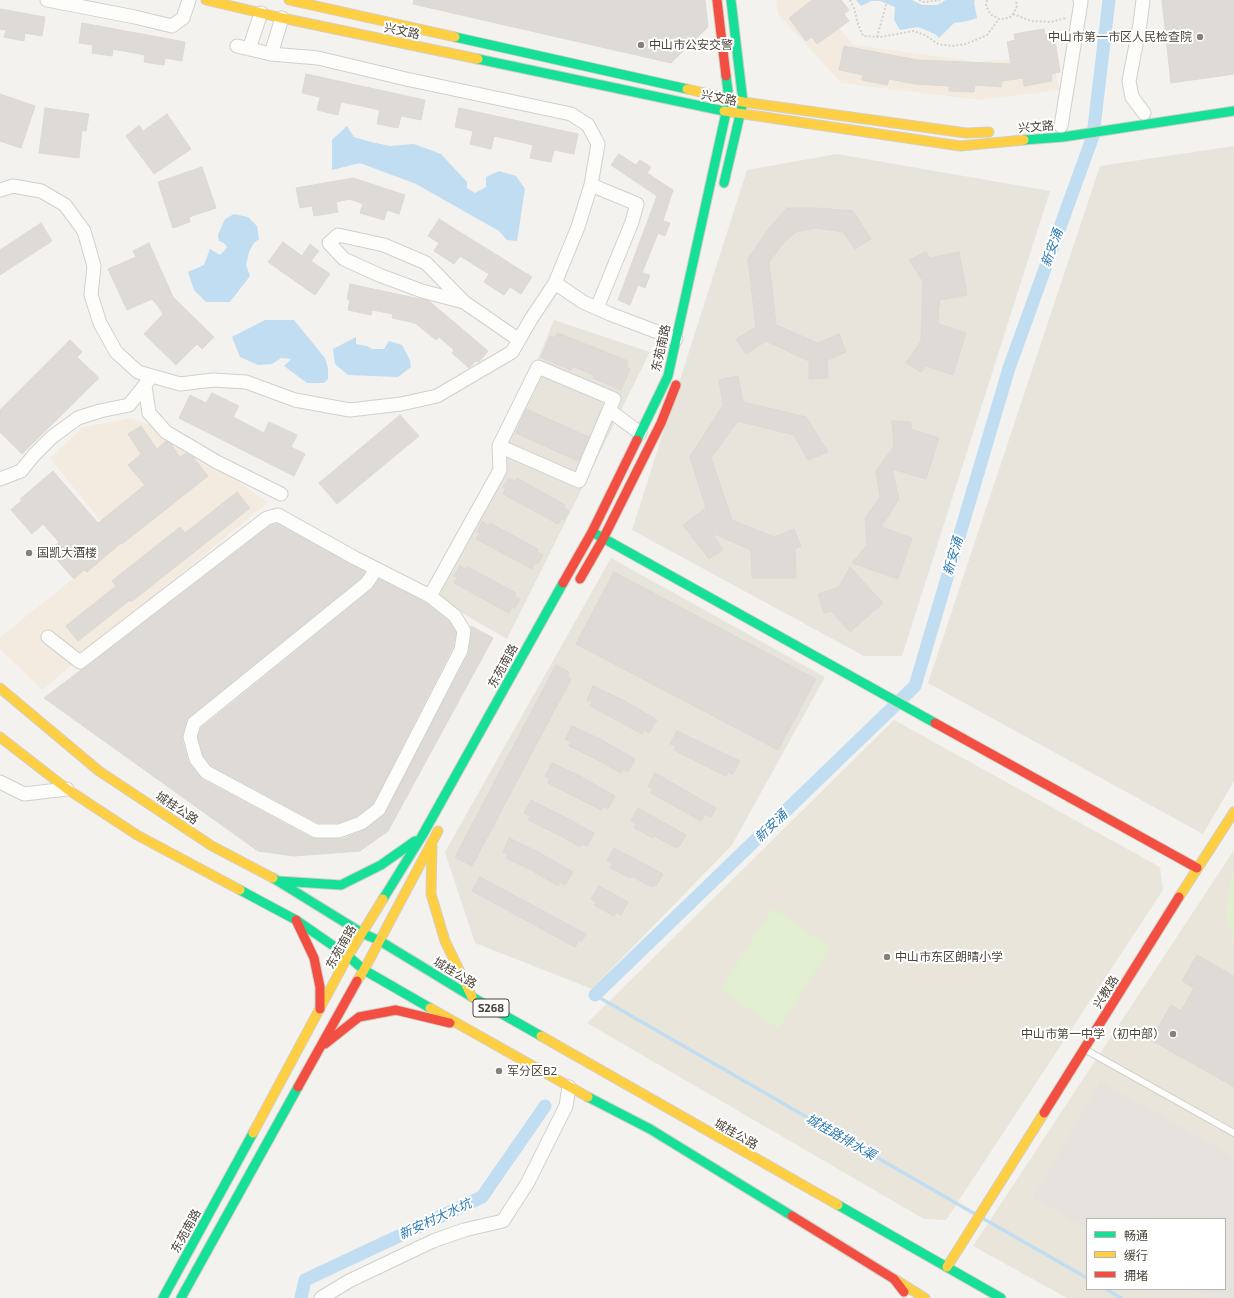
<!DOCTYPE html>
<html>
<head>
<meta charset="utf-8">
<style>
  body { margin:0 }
  #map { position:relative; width:1234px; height:1298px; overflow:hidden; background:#f4f2ee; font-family:"Exo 2","Noto Sans SC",sans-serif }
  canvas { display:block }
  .legend { position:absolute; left:1086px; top:1218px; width:140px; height:72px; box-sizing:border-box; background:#fff; border:1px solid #b7b4b0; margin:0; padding:5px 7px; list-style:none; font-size:12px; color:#4b4439 }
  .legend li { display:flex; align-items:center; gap:8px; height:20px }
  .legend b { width:20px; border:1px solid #b7b4b0 }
</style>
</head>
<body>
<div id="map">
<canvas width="1234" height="1298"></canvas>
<ul class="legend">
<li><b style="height:5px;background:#16e098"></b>畅通</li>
<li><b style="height:5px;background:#ffcf43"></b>缓行</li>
<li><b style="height:5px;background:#f24e42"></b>拥堵</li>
</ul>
</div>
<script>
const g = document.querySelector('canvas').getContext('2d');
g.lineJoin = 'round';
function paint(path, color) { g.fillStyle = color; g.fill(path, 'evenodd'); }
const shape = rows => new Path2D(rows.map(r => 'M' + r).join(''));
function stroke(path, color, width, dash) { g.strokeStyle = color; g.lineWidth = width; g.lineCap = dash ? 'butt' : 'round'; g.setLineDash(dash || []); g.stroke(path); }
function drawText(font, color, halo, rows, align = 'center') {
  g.font = font + ' "Exo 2","Noto Sans SC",sans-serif'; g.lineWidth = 4; g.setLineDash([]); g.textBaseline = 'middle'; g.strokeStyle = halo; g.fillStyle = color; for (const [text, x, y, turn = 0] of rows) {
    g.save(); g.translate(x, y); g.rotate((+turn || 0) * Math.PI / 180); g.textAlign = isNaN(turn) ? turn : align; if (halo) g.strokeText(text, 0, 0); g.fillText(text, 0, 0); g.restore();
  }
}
const residential = shape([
  [1234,146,1234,781,1203,834,928,683,1100,166],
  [837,154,1050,191,902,656,864,656,632,530,747,170],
  [554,320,650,352,507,639,438,599],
  [611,558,825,677,732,845,592,989,475,943,445,852]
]);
const commercial = shape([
  [776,0,813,0,854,45,977,62,1053,55,1059,90,979,100,841,83,778,14],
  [131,418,158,428,268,502,42,690,0,649,0,637,118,543,50,458,83,427]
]);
const education = shape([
  [894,720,1160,867,1163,890,946,1220,924,1219,587,1023],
  [1234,850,1234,1298,1067,1298,973,1246],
  [1087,1219,1225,1219,1225,1289,1087,1289]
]);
const green = shape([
  [1234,875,1234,941,1225,912,1231,879],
  [773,908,831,948,778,1029,720,989]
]);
const parking = shape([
  [1100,1081,1234,1157,1234,1298,1208,1298,1192,1289,1225,1289,1225,1219,1087,1219,1087,1229,1033,1198]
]);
const water = shape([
  [856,0,912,0,922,5,937,5,946,0,975,0,974,2,977,18,968,21,954,23,939,38,935,34,918,27,900,30,894,20,895,7,880,1,871,1,861,6],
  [347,126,354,137,371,142,390,146,414,144,441,154,467,182,467,188,475,193,486,187,486,177,499,171,516,176,525,189,517,241,507,240,499,231,416,184,360,163,332,170,332,140],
  [234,214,248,217,257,226,259,239,254,243,249,252,246,265,250,276,230,302,206,302,194,290,188,272,204,265,210,249,220,255,224,251,227,247,224,243,219,241,218,235,225,219],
  [265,320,294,320,325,358,328,368,328,379,324,383,307,383,284,366,291,359,281,358,272,364,258,365,240,357,232,337],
  [356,337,356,344,367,346,372,349,384,349,389,341,402,345,410,360,411,367,398,377,348,375,335,364,333,349]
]);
const stream = shape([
  [595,995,975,1214],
  [984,1219,1087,1278],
  [1106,1289,1121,1298]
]);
const canal = shape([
  [595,995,915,686,1009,368,1093,136,1109,0],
  [301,1298,305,1280,482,1197,545,1106]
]);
const building = shape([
  [414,0,705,0,708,27,671,63,413,4,414,0],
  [812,0,841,0,849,10,844,14,849,21,817,44,812,37,806,41,789,18,812,0],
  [1162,0,1234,0,1234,74,1171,83,1162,0],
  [0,9,45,17,42,36,25,33,24,41,4,37,6,30,0,29,0,9],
  [82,23,185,42,182,61,165,58,164,65,144,62,145,55,113,49,112,56,92,53,93,45,79,43,82,23],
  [1044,29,1045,35,1054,34,1060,72,1051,74,1052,81,1024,86,1023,78,1002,81,1001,87,975,85,974,92,949,91,949,86,915,84,889,79,887,85,862,80,863,75,839,70,844,46,917,60,1011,64,1007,42,1015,40,1014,34,1044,29],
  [306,74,425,100,421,120,401,116,398,128,377,124,380,110,362,106,341,102,338,115,317,110,320,97,302,93,306,74],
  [0,94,35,106,21,148,0,141,0,94],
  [45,108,89,114,86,131,82,130,79,158,39,153,45,108],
  [459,108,578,134,574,154,554,150,551,162,530,158,533,145,494,136,491,149,470,144,473,131,455,127,459,108],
  [167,114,191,149,154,174,126,136,139,125,143,131,167,114],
  [619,154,636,165,640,160,651,167,647,173,673,190,663,221,670,223,665,236,658,233,642,273,650,275,645,288,638,285,630,305,618,300,657,196,611,165,619,154],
  [202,167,216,208,189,217,190,222,173,228,158,182,202,167],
  [353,178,405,195,399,214,387,210,384,220,360,213,363,204,350,199,336,202,338,212,314,216,312,206,300,208,296,188,353,178],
  [787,208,816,208,853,211,871,239,855,249,843,232,816,228,796,232,784,242,769,262,776,325,818,343,839,334,846,352,827,360,828,378,809,379,809,361,766,341,746,354,736,339,756,327,748,259,769,228,787,208],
  [439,219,532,277,521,294,510,287,504,295,484,282,489,274,460,256,454,264,434,251,439,243,428,236,439,219],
  [41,223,52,241,0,275,0,250,41,223],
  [283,242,302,256,310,244,319,251,311,261,330,274,315,295,268,262,283,242],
  [149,243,173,297,214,337,202,349,197,344,176,365,144,334,163,314,158,306,152,299,127,310,108,269,136,257,133,251,149,243],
  [926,252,930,258,959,252,967,295,940,300,938,313,939,324,966,333,953,375,926,366,921,372,906,363,921,341,923,281,909,260,926,252],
  [350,284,429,301,488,351,479,362,476,361,469,368,452,353,454,350,439,337,436,340,415,323,392,318,393,314,372,310,371,315,348,310,350,300,347,299,350,284],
  [558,333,628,361,626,367,630,369,621,390,593,378,594,375,572,366,571,370,541,357,550,336,555,338,558,333],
  [70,340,82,352,77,357,99,378,22,454,0,432,0,410,70,340],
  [738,376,743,402,806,417,828,452,808,460,794,435,738,421,711,458,732,520,774,537,794,529,801,546,795,549,796,578,752,578,751,550,712,533,723,550,709,559,683,525,706,508,690,457,723,405,719,380,738,376],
  [212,393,239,406,233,417,264,433,269,422,297,435,291,447,305,454,294,476,179,418,190,395,206,403,212,393],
  [526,409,589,437,578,461,516,433,526,409],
  [400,415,419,436,337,504,319,483,400,415],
  [892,421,911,422,911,429,939,438,926,479,892,469,899,499,881,527,912,538,898,579,852,563,867,545,865,518,880,497,876,471,894,446,892,421],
  [141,426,157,449,166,441,171,444,180,457,186,453,193,457,208,476,122,544,121,543,87,572,84,570,74,579,49,551,59,542,43,524,32,534,11,510,22,500,20,499,53,471,98,523,145,485,128,465,141,454,128,434,141,426],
  [509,478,515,481,517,478,565,505,563,507,569,511,564,520,561,519,558,524,503,494,506,488,503,487,509,478],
  [237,492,250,508,131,602,130,600,78,641,66,626,116,586,112,581,180,527,185,533,237,492],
  [482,522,489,526,490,523,538,549,537,552,543,555,538,564,535,563,532,569,476,539,480,533,477,532,482,522],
  [278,524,365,572,361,578,189,717,186,721,182,739,188,761,202,779,312,838,342,839,364,830,384,815,468,654,472,632,471,626,493,638,388,831,360,851,294,856,258,851,44,698,81,670,85,668,271,525,278,524],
  [460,566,466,570,468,567,516,593,514,596,520,599,515,608,512,607,509,613,454,583,457,577,454,576,460,566],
  [850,567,883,603,850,632,831,611,824,613,818,594,839,587,850,567],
  [614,572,816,679,778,750,576,644,614,572],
  [379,579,426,603,449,621,456,633,453,647,373,804,357,816,338,823,318,823,211,766,203,755,198,737,201,728,372,589,379,579],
  [556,665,569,672,567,677,571,679,472,866,455,857,556,665],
  [593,686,623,700,657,720,649,733,644,730,642,734,590,706,592,702,587,700,593,686],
  [572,726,600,739,635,759,628,772,623,769,621,773,594,758,569,746,571,742,565,739,572,726],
  [677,731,740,761,733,774,728,772,726,776,674,750,676,746,670,744,677,731],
  [552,763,580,776,615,796,608,809,603,806,601,810,548,783,550,779,545,776,552,763],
  [655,773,716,808,711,817,705,814,701,821,651,793,653,789,648,786,655,773],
  [531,800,559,814,594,833,587,846,582,844,580,847,561,836,528,820,530,816,524,813,531,800],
  [638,808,686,835,679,847,677,846,676,848,654,836,653,838,634,828,636,824,631,821,638,808],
  [509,838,538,852,573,872,565,885,560,882,558,886,531,870,506,858,508,854,503,852,509,838],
  [614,848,663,874,656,886,654,885,652,887,631,876,630,878,610,868,613,864,607,861,614,848],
  [480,877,586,934,581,942,579,940,575,947,472,891,480,877],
  [599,886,628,902,621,915,616,912,614,916,594,905,597,902,591,899,599,886],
  [1197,955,1234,976,1234,1087,1151,1040,1171,1005,1181,1011,1194,988,1182,981,1197,955]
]);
const path = shape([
  [850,0,854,8,858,24,863,36,880,37,914,31,925,35,938,44,952,46,966,44,987,35,999,19],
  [919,0,924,2,940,0],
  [987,0,986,5,990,14,999,19,1009,18,1013,14,1017,6,1016,0],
  [1013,14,1031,21,1051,22,1066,18],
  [877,37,886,5,888,0]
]);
const lane = shape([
  [1086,1050,1234,1133]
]);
const street = shape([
  [47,0,135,17,172,26,183,18,189,0],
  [1143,0,1140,24,1129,81,1132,97,1144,113],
  [237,46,271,54,318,58,406,79,571,114,588,125,598,144,591,185,578,227,555,283],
  [249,49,261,13],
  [271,54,282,18],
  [1061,126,1081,2,1080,0],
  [591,185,637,204,632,222,597,308],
  [0,190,13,186,41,191,65,205,84,231,94,266,91,295,100,323,116,352,138,372,180,384,213,380,246,382,295,400,350,410,401,404,437,396,512,352,531,319,555,283,583,302,610,314,676,339],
  [464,302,422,291,379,275,344,259,329,243,338,235,384,245,426,263,464,302,519,340],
  [145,386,149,413,166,432,217,462,281,494],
  [499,446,579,481,609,410],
  [0,479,21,471,34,455,52,437,78,418,100,411,129,405,152,376],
  [376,569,367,583,194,723,190,737,196,759,206,772,316,831,339,831,361,823,379,809,461,650,464,631,455,616,430,596,500,470,499,446,538,367,614,399,609,410,640,433],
  [48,637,80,662,267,518,278,515,355,558,430,596],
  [0,782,24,794,67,789],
  [321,1298,349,1281,433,1241,464,1230,503,1221,528,1182,566,1106,569,1087]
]);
const fast = shape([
  [455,37,687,89],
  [478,59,724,111],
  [1024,140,1063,137,1234,111],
  [724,183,743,102,731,0],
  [637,440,668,376,729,99,726,76],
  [594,533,935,723],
  [273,878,362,933,380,941,472,997,541,1036],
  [279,881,341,885,381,865,415,841],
  [240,890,296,920,348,956,364,970,430,1008],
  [383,899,422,836,563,583],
  [588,1097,650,1129,792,1216],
  [838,1205,1001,1298],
  [163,1298,253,1133],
  [181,1298,298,1087]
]);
const slow = shape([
  [206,0,282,18,478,59],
  [289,0,455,37],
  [687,89,743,102,966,133,989,132],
  [724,111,960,146,1024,140],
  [0,688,99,771,212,846,273,878],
  [0,737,67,789,137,835,240,890],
  [432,846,431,894,445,941,472,997],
  [1179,897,1234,812],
  [357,981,364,970,438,831],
  [430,1008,588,1097],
  [541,1036,838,1205],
  [253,1133,348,956,383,899],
  [947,1267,1044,1113],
  [894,1279,925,1298]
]);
const jam = shape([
  [717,0,726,76],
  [580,579,603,539,661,423,676,385],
  [563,583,592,532,637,440],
  [935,723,1197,868],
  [296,920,314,958,320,987,320,1009],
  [325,1044,359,1017,396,1010,450,1023],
  [298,1087,357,981],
  [1044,1113,1179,897],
  [792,1216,894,1279,904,1292]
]);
const markers = [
  [1200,37,4,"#868178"],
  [641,45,4,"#868178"],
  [29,553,4,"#868178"],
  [887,957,4,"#868178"],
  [1173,1034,4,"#868178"],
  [499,1071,4,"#868178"]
];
const shields = [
  [491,1008,36]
];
const shieldNames = [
  ["S268",491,1008]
];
const streetNames = [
  ["兴文路",402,31,12],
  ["兴文路",719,98,11],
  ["兴文路",1036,127,-5],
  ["东苑南路",661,348,-77],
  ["东苑南路",503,666,-61],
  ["城桂公路",177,808,34],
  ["东苑南路",341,947,-60],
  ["城桂公路",455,973,31],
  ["兴教路",1106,992,-58],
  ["城桂公路",736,1134,30],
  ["东苑南路",186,1231,-61]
];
const poiNames = [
  ["中山市第一市区人民检查院",1192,37,"right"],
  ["中山市公安交警",649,45],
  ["国凯大酒楼",37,553],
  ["中山市东区朗晴小学",895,957],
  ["中山市第一中学（初中部）",1165,1034,"right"],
  ["军分区B2",507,1071]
];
const waterNames = [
  ["新安涌",1052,248,-70],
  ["新安涌",953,556,-74],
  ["新安涌",771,826,-44],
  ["城桂路排水渠",841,1137,30],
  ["新安村大水坑",435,1219,-25]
];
paint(residential, '#e7e4dc');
paint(commercial, '#f3ebdf');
paint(education, '#eae5da');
paint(green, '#e1eecf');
paint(parking, '#e6e3df');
paint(water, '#c0ddf1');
stroke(stream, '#c0ddf1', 3.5);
stroke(canal, '#c0ddf1', 13);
paint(building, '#dedbd6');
stroke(building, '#dcd9d4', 1);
stroke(lane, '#d2d0cb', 8);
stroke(street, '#d2d0cb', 15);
stroke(fast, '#d3cfc5', 11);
stroke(slow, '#d3cfc5', 11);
stroke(jam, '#d3cfc5', 11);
stroke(path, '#d3d2cc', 2, [2, 2]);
stroke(lane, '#fdfdfc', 6);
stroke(street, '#fdfdfc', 13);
stroke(fast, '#16e098', 9);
stroke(slow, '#ffcf43', 9);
stroke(jam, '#f24e42', 9);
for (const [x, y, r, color] of markers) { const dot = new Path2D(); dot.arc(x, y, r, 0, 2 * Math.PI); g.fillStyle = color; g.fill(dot); stroke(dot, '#fff', 1.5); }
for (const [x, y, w] of shields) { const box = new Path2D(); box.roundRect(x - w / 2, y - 9, w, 18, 3); g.fillStyle = '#fff'; g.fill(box); stroke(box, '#4b4439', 1); }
drawText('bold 11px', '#4b4439', null, shieldNames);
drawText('12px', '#4b4439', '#fff', streetNames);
drawText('12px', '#4b4439', '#fff', poiNames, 'left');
drawText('italic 13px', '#2e7ab2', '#fff', waterNames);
</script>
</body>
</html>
